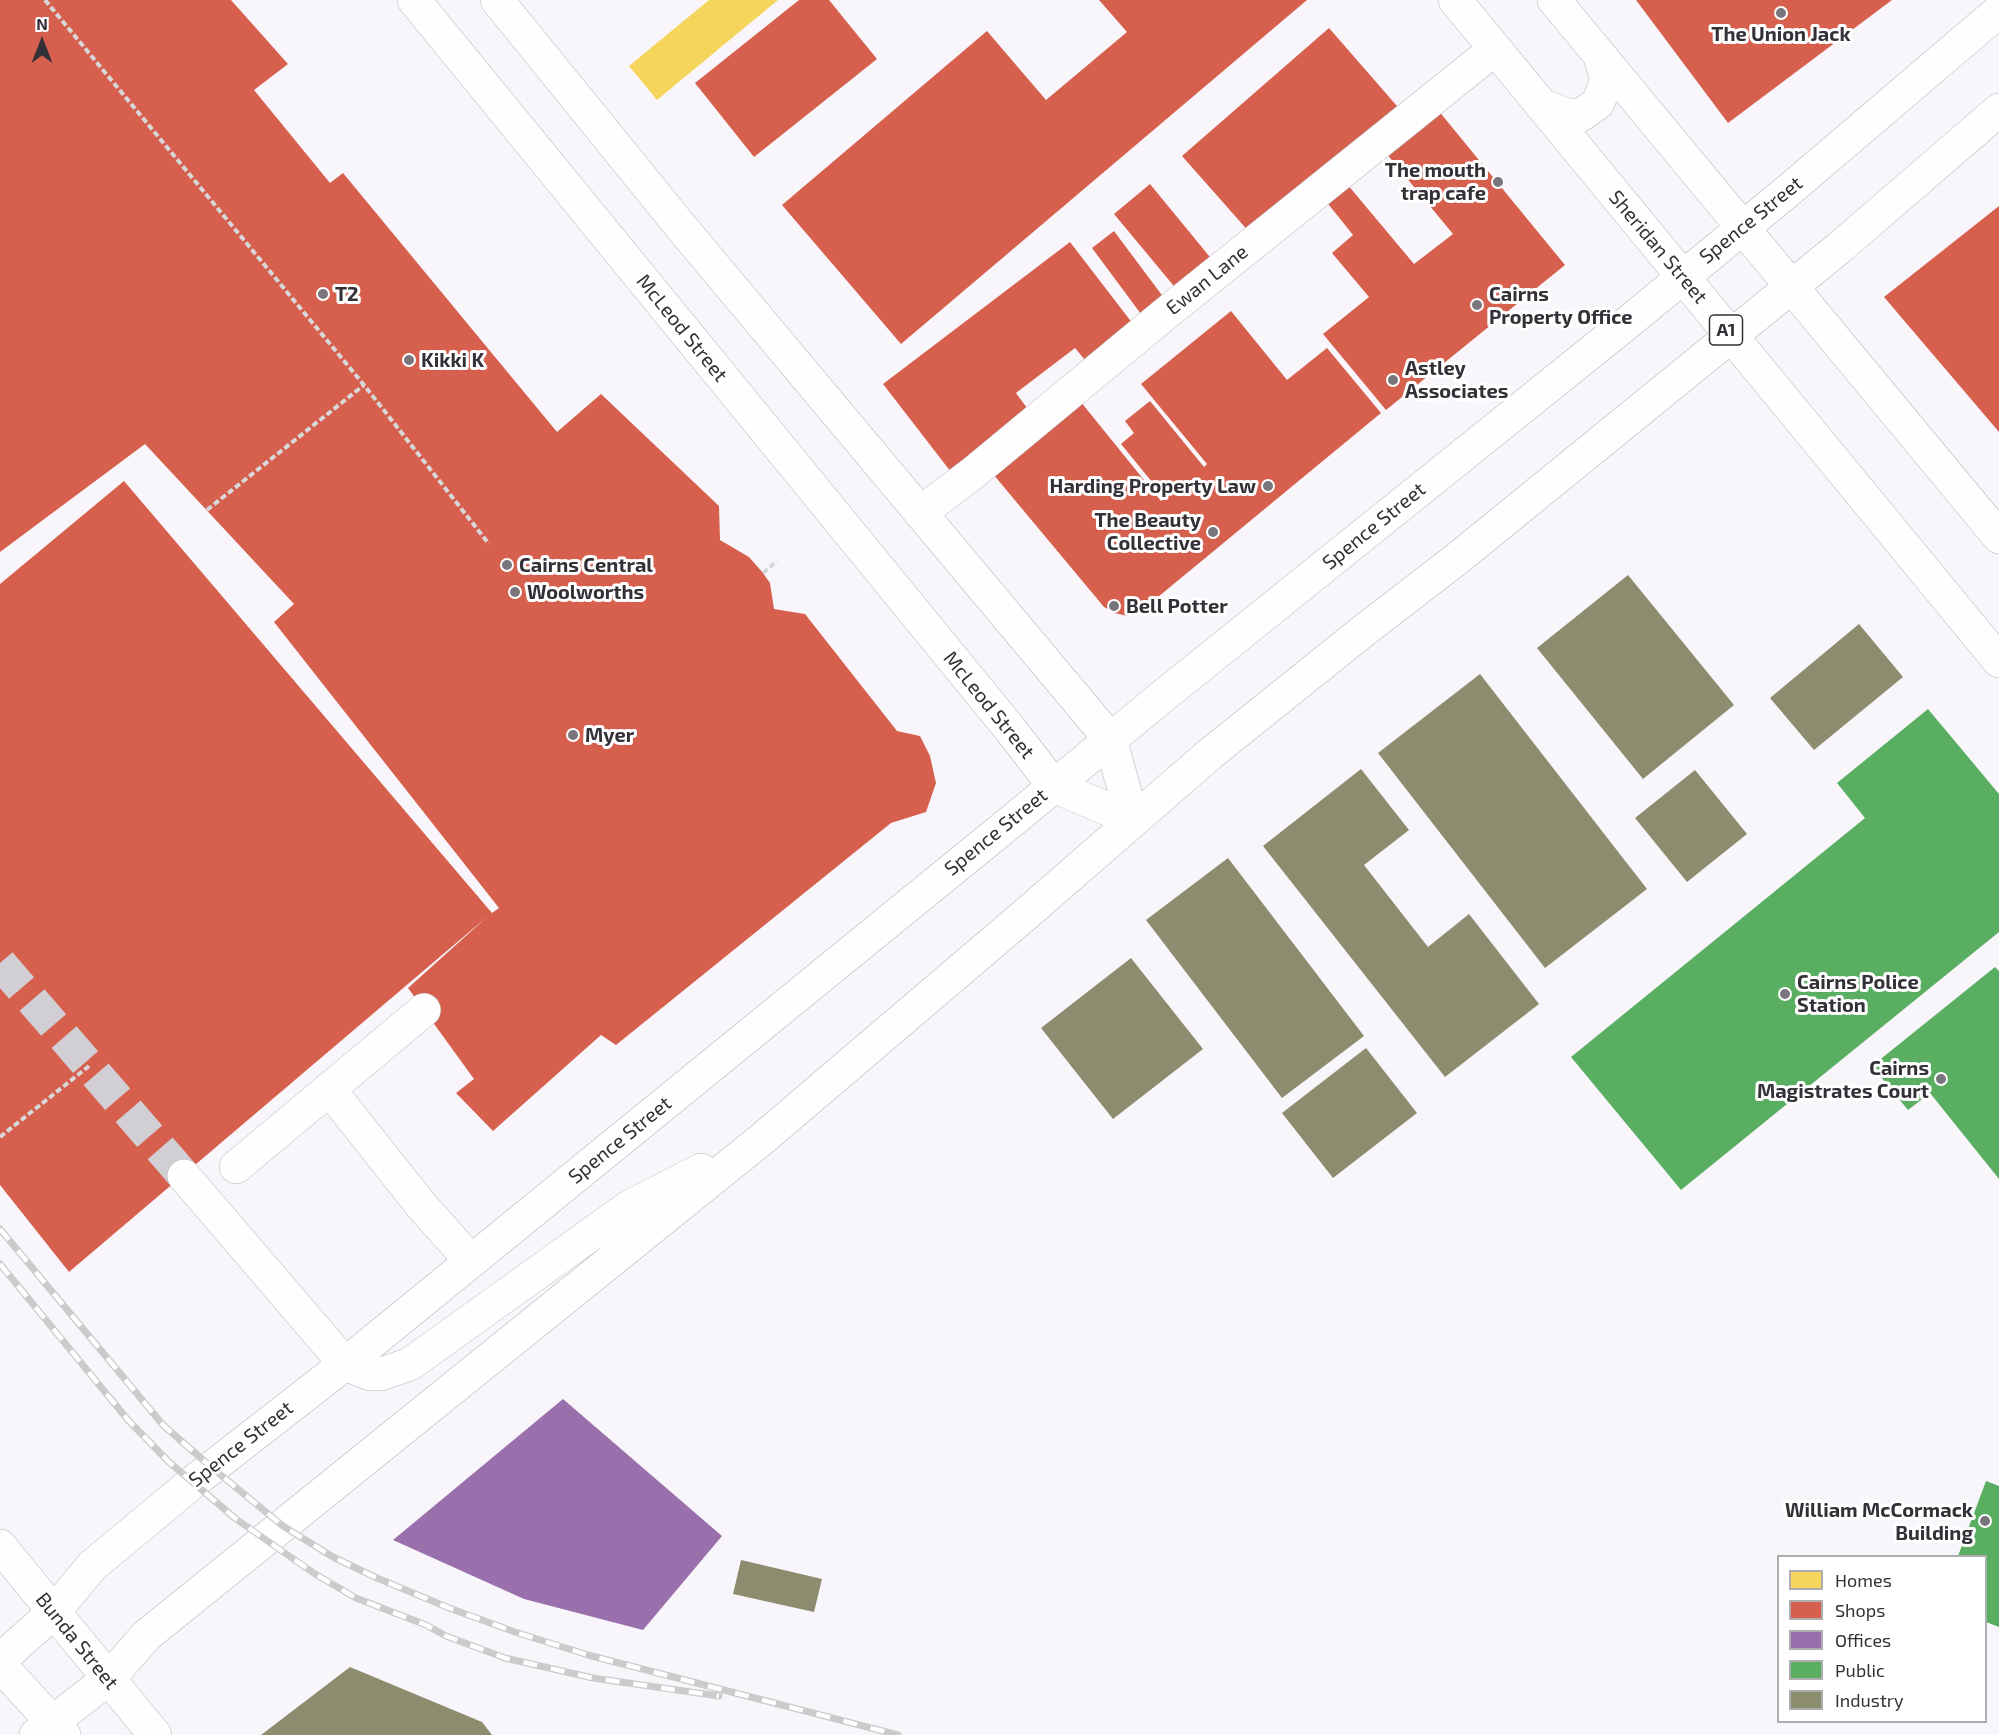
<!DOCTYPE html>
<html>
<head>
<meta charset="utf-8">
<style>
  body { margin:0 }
  #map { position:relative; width:1999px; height:1735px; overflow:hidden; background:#f8f6fb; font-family:"Exo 2",sans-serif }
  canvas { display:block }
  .legend { position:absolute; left:1777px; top:1555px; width:210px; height:168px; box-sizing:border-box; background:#fff; border:2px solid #adadaf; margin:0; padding:8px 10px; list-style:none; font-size:18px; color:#333137 }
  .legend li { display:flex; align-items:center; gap:12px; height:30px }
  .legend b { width:30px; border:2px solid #adadaf }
  .north { position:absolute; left:12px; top:12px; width:60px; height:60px; -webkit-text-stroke:4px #fff; paint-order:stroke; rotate:0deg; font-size:16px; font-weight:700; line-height:24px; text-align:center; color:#333137 }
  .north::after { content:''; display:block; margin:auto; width:21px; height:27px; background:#333137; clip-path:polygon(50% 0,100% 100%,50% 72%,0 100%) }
</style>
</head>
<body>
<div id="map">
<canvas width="1999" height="1735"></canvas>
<ul class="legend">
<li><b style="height:16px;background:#f6d55c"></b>Homes</li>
<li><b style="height:16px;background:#d6604d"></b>Shops</li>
<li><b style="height:16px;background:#9970ab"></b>Offices</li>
<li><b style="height:16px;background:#5aae61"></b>Public</li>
<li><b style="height:16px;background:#8c8c6e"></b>Industry</li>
</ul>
<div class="north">N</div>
</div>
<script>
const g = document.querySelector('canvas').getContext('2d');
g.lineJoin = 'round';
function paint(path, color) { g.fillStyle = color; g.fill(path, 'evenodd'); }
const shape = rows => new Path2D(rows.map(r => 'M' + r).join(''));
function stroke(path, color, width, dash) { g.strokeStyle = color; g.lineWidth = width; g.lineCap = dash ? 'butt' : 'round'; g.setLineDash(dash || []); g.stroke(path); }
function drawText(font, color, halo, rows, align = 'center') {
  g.font = font + ' "Exo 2",sans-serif'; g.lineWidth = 6; g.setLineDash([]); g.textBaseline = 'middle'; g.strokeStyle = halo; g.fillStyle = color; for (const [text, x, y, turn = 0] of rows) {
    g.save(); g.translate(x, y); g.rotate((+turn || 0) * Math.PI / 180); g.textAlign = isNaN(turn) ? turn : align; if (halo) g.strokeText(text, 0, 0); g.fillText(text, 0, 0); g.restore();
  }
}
const homes = shape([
  [709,0,778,0,657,100,629,66]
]);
const shops = shape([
  [0,0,231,0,288,64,254,90,330,183,343,173,557,432,601,394,719,506,720,540,749,557,763,573,770,583,774,609,805,614,897,731,920,736,930,756,936,783,926,812,891,823,616,1045,601,1035,493,1131,456,1093,474,1079,408,988,488,916,69,1272,0,1185,0,584,124,481,492,913,499,908,274,622,294,604,145,444,0,552],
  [799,0,829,0,877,59,754,157,695,83],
  [1099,0,1307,0,901,344,782,205,987,31,1046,100,1127,32],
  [1636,0,1892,0,1728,123],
  [1329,28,1397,106,1251,234,1182,156],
  [1433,104,1565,265,1386,410,1323,334,1369,297,1332,253,1353,235,1321,195,1342,178,1414,264,1453,234,1381,147],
  [1150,184,1214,262,1178,291,1114,214],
  [1999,206,1999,432,1884,297],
  [1114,231,1164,298,1141,314,1092,248],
  [1070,242,1133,324,1085,360,1075,348,1016,393,1030,412,951,472,883,384],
  [1231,311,1287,380,1327,348,1381,413,1141,611,1127,616,1115,613,1104,607,988,468,1076,396,1161,501,1165,498,1121,444,1134,433,1125,421,1150,401,1204,467,1207,464,1141,384]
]);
const offices = shape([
  [563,1399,722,1536,643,1630,524,1599,393,1540]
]);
const public = shape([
  [1928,709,1999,794,1999,932,1681,1190,1571,1057,1865,818,1837,783],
  [1995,967,1999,971,1999,1179,1930,1093,1908,1110,1872,1066],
  [1986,1481,1999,1486,1999,1627,1986,1622,1986,1556,1958,1556]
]);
const industry = shape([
  [1628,575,1734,705,1643,779,1537,648],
  [1859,624,1903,677,1814,750,1770,698],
  [1480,674,1647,889,1545,968,1378,753],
  [1361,769,1409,830,1364,865,1428,947,1469,914,1539,1004,1445,1077,1263,846],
  [1695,770,1747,834,1687,882,1635,818],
  [1228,858,1364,1036,1282,1098,1146,920],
  [1131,958,1203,1049,1113,1119,1041,1028],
  [1366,1048,1417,1113,1333,1178,1282,1113],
  [741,1560,822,1579,814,1612,733,1594],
  [350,1667,482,1722,492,1735,261,1735]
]);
const minorTunnel = shape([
  [0,963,184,1176]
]);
const path = shape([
  [45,0,364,385,489,544],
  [207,510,364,385],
  [763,573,777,561],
  [0,1137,89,1066]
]);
const minor = shape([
  [414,0,1010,729,1054,786,1133,820],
  [497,0,682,228,1110,739,1133,820],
  [920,513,973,473,1165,314,1495,49],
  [329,1089,421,1205,471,1261],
  [236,1167,424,1010],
  [184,1176,345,1364,370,1374,381,1374,410,1364,629,1207,701,1170],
  [0,1546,155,1735],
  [0,1660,54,1612,92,1566,192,1483,345,1364,1018,816,1163,696,1626,324,1789,190,1999,11],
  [0,1665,64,1735],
  [36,1735,108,1679,147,1635,762,1139,1026,914,1210,754,1362,632,1458,558,1731,336,1839,248,1999,110]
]);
const highway = shape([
  [1455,0,1999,661],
  [1554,0,1999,537],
  [1541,105,1567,115,1581,115,1598,103,1607,80,1600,57]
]);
const rail = shape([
  [0,1229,163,1425,211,1467,283,1526,333,1557,377,1578,449,1608,515,1632,588,1655,898,1735],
  [0,1264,128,1420,169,1462,236,1519,315,1574,356,1598,426,1625,446,1636,505,1658,593,1678,719,1696]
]);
const markers = [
  [1781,13,6,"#78767c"],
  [1498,182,6,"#78767c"],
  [323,294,6,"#78767c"],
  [1477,305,6,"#78767c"],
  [409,360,6,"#78767c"],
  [1393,380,6,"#78767c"],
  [1268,486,6,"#78767c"],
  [1213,532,6,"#78767c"],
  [507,565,6,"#78767c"],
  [515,592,6,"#78767c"],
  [1114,606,6,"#78767c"],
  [573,735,6,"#78767c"],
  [1785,994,6,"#78767c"],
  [1941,1079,6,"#78767c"],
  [1985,1521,6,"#78767c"]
];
const shields = [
  [1726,330,33]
];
const shieldNames = [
  ["A1",1726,330]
];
const poiNames = [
  ["The Union Jack",1781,34,"center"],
  ["The mouth",1486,170,"right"],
  ["trap cafe",1486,193,"right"],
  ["T2",335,294],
  ["Cairns",1489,294],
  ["Property Office",1489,317],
  ["Kikki K",421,360],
  ["Astley",1405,368],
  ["Associates",1405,391],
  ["Harding Property Law",1256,486,"right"],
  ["The Beauty",1201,520,"right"],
  ["Collective",1201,543,"right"],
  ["Cairns Central",519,565],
  ["Woolworths",527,592],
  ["Bell Potter",1126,606],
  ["Myer",585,735],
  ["Cairns Police",1797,982],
  ["Station",1797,1005],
  ["Cairns",1929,1068,"right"],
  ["Magistrates Court",1929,1091,"right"],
  ["William McCormack",1973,1510,"right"],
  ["Building",1973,1533,"right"]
];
const streetNames = [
  ["Spence Street",1751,220,-39],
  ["Sheridan Street",1658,247,50],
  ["Ewan Lane",1207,280,-39],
  ["McLeod Street",682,328,51],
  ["Spence Street",1374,526,-39],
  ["McLeod Street",989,705,51],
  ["Spence Street",996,832,-39],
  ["Spence Street",620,1140,-39],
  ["Spence Street",241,1444,-38],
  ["Bunda Street",77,1641,51]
];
paint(homes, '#f6d55c');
paint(shops, '#d6604d');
paint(offices, '#9970ab');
paint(public, '#5aae61');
paint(industry, '#8c8c6e');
stroke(minorTunnel, '#d1cfd4', 33, [33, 16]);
stroke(minor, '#b6b4ba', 34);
stroke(highway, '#b6b4ba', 34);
stroke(path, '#d8d7d9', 4, [6, 3]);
stroke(minor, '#fefefe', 33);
stroke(highway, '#fefefe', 33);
stroke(rail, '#cbcbcc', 7);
stroke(rail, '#fff', 4.5, [14]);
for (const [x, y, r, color] of markers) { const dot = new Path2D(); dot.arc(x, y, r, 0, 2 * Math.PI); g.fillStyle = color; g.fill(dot); stroke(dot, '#fff', 2); }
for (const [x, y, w] of shields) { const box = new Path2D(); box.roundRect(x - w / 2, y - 15, w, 30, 4.5); g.fillStyle = '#fff'; g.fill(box); stroke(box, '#333137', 1.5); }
drawText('bold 18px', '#333137', null, shieldNames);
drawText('bold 20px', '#333137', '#fff', poiNames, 'left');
drawText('20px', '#333137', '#fff', streetNames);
</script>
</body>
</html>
